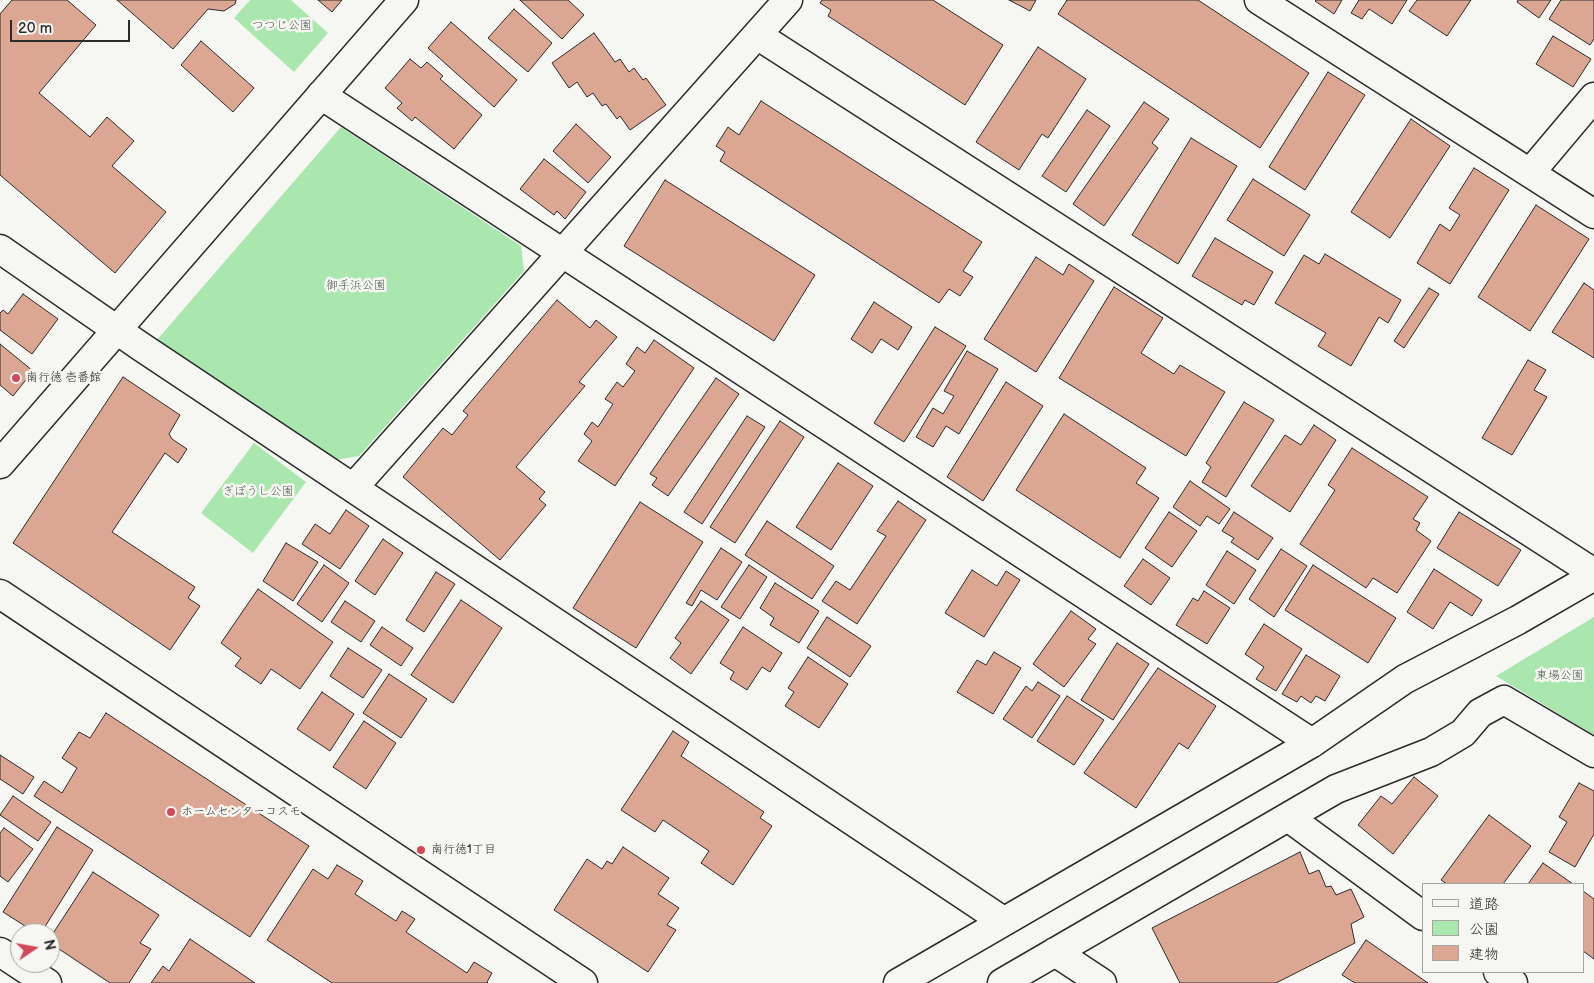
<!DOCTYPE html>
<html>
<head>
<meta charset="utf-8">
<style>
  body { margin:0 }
  #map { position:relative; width:1594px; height:983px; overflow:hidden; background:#f6f6f2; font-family:"Balsamiq Sans","Klee One",sans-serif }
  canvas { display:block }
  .legend { position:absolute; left:1422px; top:883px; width:162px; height:90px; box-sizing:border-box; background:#f6f6f2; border:1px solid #a5a5a2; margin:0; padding:6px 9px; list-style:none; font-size:15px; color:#2b2b2b }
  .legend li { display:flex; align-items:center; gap:10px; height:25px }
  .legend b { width:25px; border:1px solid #a5a5a2 }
  .north { position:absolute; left:10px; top:923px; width:50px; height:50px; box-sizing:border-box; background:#f6f6f2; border:1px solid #a5a5a2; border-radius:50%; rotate:78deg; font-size:14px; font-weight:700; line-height:20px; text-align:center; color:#2b2b2b }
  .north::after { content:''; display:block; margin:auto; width:18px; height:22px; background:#d1495b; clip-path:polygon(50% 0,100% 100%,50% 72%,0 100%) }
  .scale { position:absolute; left:10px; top:20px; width:120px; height:22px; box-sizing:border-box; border:2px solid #2b2b2b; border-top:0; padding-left:6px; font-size:15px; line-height:18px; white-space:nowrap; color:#2b2b2b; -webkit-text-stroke:4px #f6f6f2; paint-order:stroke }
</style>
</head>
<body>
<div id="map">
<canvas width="1594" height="983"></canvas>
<ul class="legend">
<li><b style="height:6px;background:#f6f6f2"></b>道路</li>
<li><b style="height:14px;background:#aae7ae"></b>公園</li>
<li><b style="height:14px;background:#dca792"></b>建物</li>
</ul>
<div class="north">N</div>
<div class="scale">20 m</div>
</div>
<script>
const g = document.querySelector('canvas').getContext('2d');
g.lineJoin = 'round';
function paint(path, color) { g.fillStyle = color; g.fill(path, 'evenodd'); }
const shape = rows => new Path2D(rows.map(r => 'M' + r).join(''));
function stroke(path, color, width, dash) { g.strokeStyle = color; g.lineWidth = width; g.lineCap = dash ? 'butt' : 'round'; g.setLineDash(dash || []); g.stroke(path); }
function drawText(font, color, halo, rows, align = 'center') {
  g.font = font + ' "Balsamiq Sans","Klee One",sans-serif'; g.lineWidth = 5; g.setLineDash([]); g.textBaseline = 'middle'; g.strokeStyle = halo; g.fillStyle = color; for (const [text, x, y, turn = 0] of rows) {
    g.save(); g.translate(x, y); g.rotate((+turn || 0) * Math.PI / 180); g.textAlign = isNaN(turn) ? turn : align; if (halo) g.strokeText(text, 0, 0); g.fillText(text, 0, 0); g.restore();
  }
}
const green = shape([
  [250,0,291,0,328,33,294,72,234,18],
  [341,127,521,246,524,271,359,456,336,460,156,341],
  [254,443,306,482,253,553,201,513],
  [1594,617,1594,735,1496,676]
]);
const building = shape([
  [12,0,67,0,96,25,39,93,90,137,107,117,134,141,112,166,166,212,115,273,0,175,0,14,12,0],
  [117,0,236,0,235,4,224,11,208,9,173,49,117,0],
  [318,0,342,0,332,12,318,0],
  [520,0,568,0,584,15,562,39,520,0],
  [822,0,933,0,1003,45,965,105,828,16,831,10,820,3,822,0],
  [1009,0,1036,0,1030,11,1009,0],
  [1067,0,1198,0,1309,73,1260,148,1058,14,1067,0],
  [1316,0,1342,0,1334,14,1315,1,1316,0],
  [1359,0,1407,0,1392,24,1369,9,1362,19,1351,13,1359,0],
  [1417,0,1471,0,1447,36,1409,11,1417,0],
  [1518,0,1551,0,1539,18,1517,2,1518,0],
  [1561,0,1594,0,1594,39,1590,45,1549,19,1561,0],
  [514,9,552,43,528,72,488,38,514,9],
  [451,22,517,80,494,107,428,48,451,22],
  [594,33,615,62,620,59,629,72,634,68,643,80,646,78,666,105,630,130,620,116,617,119,606,104,602,106,593,93,587,97,577,82,569,88,552,63,594,33],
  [1553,36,1591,59,1573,87,1536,64,1553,36],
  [201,41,254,88,233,112,181,65,201,41],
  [1038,47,1086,79,1048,138,1042,134,1019,170,976,142,1038,47],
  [410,59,421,68,427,62,443,76,440,79,482,115,454,149,415,117,412,121,397,108,402,103,385,88,410,59],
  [1328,72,1365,95,1305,190,1269,167,1328,72],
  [761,101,982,242,963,271,973,277,960,296,949,289,939,303,720,161,725,152,716,146,728,127,739,135,761,101],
  [1144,102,1169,119,1152,143,1158,148,1104,226,1073,204,1144,102],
  [1087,110,1110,126,1066,192,1042,176,1087,110],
  [1411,119,1450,146,1390,238,1351,212,1411,119],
  [576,124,611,157,588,183,553,151,576,124],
  [1191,138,1237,166,1178,264,1132,235,1191,138],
  [544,159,586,192,565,219,557,211,554,215,520,189,544,159],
  [1474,168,1509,190,1450,284,1417,263,1440,224,1450,231,1460,215,1449,208,1474,168],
  [1253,179,1310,215,1284,256,1227,220,1253,179],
  [665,180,815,275,774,341,624,246,665,180],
  [1536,205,1589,239,1530,331,1478,297,1536,205],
  [1215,238,1273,272,1254,305,1245,300,1242,305,1192,276,1215,238],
  [1325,254,1401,300,1388,323,1379,317,1351,366,1318,346,1326,333,1275,303,1304,255,1319,264,1325,254],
  [1036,257,1063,275,1069,264,1094,281,1036,372,984,339,1036,257],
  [1584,283,1594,290,1594,358,1552,332,1584,283],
  [1114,287,1163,318,1141,353,1174,374,1180,365,1225,392,1186,456,1059,378,1114,287],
  [1429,288,1439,294,1404,348,1394,341,1429,288],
  [23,294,58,319,32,354,0,330,0,313,3,310,8,314,23,294],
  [557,300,590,328,596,320,617,337,579,382,585,386,516,467,545,492,539,499,546,505,500,560,403,477,443,428,452,435,468,415,463,411,557,300],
  [874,302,912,327,898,350,881,339,872,353,851,339,874,302],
  [935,327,966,346,904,442,874,423,935,327],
  [654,340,694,368,615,486,578,461,592,441,584,434,592,422,598,427,613,404,605,399,617,382,623,387,635,371,626,364,637,347,645,353,654,340],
  [0,344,33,371,13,396,0,385,0,344],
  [967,351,998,369,959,434,946,426,933,447,916,437,933,408,943,414,954,396,944,391,967,351],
  [1528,360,1546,370,1534,390,1547,397,1512,455,1482,438,1528,360],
  [123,377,180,415,169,434,172,439,187,449,178,463,165,453,112,532,195,587,188,598,200,606,170,650,13,543,123,377],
  [716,378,739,394,668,496,652,485,657,478,650,474,716,378],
  [1006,382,1043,406,983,501,947,477,1006,382],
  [1244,402,1274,420,1226,497,1202,482,1211,467,1206,463,1244,402],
  [1064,414,1146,468,1136,483,1159,498,1120,558,1016,490,1064,414],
  [747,416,765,427,702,524,684,512,747,416],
  [780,421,804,437,735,543,710,527,780,421],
  [1314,425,1336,440,1290,512,1251,486,1285,435,1301,445,1314,425],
  [1352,448,1428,497,1413,519,1420,523,1416,530,1431,541,1397,593,1373,578,1366,588,1300,544,1335,490,1328,485,1352,448],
  [838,463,873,486,831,550,796,527,838,463],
  [1190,481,1230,509,1219,524,1207,516,1200,526,1173,507,1190,481],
  [898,501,926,520,857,624,822,601,836,581,850,590,886,536,877,531,898,501],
  [640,502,703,542,636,648,573,608,640,502],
  [346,510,369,526,340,569,302,544,315,524,330,534,346,510],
  [1169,512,1197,531,1172,567,1145,548,1169,512],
  [1234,512,1273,538,1258,560,1231,542,1234,538,1222,531,1234,512],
  [1459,512,1521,550,1498,586,1437,548,1459,512],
  [767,521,834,566,812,599,745,555,767,521],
  [383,539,403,553,375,595,355,581,383,539],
  [286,543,318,562,293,601,263,581,286,543],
  [721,548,742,562,717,600,701,590,692,606,686,603,721,548],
  [1281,549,1307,566,1274,617,1249,599,1281,549],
  [1227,551,1256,570,1234,604,1206,585,1227,551],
  [1143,559,1170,578,1151,605,1124,586,1143,559],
  [324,565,349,583,322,622,297,604,324,565],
  [749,565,767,577,740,619,721,607,749,565],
  [1313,565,1396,618,1368,663,1285,610,1313,565],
  [1434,569,1482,600,1472,616,1450,602,1433,629,1407,612,1434,569],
  [972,570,997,586,1006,571,1020,580,984,637,945,613,972,570],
  [436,572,455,584,424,632,406,620,436,572],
  [775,583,819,611,799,643,770,625,774,618,760,608,775,583],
  [258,589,333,642,300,689,271,669,261,684,235,666,241,658,221,643,258,589],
  [1204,591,1230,608,1207,644,1176,625,1193,598,1198,601,1204,591],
  [461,600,502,628,453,703,411,675,461,600],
  [345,601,375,621,361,642,331,622,345,601],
  [701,601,729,620,691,674,670,658,681,643,675,638,701,601],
  [1071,611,1096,629,1088,639,1096,644,1064,687,1033,664,1071,611],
  [827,617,871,646,850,677,807,648,827,617],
  [1264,624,1302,649,1276,691,1256,679,1264,667,1245,654,1264,624],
  [382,627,413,648,401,666,370,645,382,627],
  [743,627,782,653,770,672,762,667,747,690,730,679,734,672,720,663,743,627],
  [1117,643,1149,664,1113,720,1081,700,1117,643],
  [348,648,382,670,363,698,330,676,348,648],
  [994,652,1021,668,993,714,957,692,977,660,986,665,994,652],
  [1306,655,1340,676,1325,701,1316,696,1311,703,1301,696,1297,702,1282,694,1306,655],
  [808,657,848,684,819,728,785,706,794,692,788,688,808,657],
  [1158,668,1216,706,1188,749,1179,743,1136,808,1084,773,1158,668],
  [389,674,427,699,401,738,363,713,389,674],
  [1038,682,1060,696,1032,738,1003,719,1026,686,1032,691,1038,682],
  [322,692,354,714,330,751,297,729,322,692],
  [1067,696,1104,720,1074,765,1037,741,1067,696],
  [106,713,309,846,250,937,34,796,44,781,62,793,77,768,62,758,79,732,90,738,106,713],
  [364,721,396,743,366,789,333,767,364,721],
  [673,731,689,742,681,756,764,812,760,818,772,826,733,885,701,863,709,851,663,820,655,832,621,810,673,731],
  [0,755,34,777,23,794,0,779,0,755],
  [1414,777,1438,796,1393,854,1358,825,1381,796,1392,804,1414,777],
  [1579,783,1594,791,1594,834,1575,867,1549,852,1567,822,1559,817,1579,783],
  [13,796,51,822,38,841,0,815,13,796],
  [1489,815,1531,846,1503,884,1447,884,1441,880,1489,815],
  [57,827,93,850,41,933,36,933,3,912,57,827],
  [4,828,33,849,8,882,0,876,0,833,4,828],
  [623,847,669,878,658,894,679,908,667,925,676,930,648,972,554,910,587,859,602,869,607,861,612,864,623,847],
  [1300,852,1309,874,1319,870,1326,887,1331,886,1336,895,1351,889,1364,917,1351,924,1355,943,1276,983,1180,983,1152,928,1300,852],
  [1543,863,1573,884,1528,884,1543,863],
  [337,865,363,881,355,894,396,921,402,911,415,919,406,932,467,973,474,962,492,973,487,982,488,983,332,983,267,940,313,869,328,879,337,865],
  [93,872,159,915,140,943,151,949,129,983,110,983,50,943,50,938,93,872],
  [1583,891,1594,899,1594,959,1583,951,1583,891],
  [190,939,255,983,151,983,163,966,169,971,190,939],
  [1366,940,1428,983,1355,983,1342,975,1366,940]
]);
const minor = shape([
  [1259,0,1594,214],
  [757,35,1594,573],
  [321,95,1312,743],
  [1530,173,1594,97],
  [0,249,140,346,1003,921],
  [353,488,788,0],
  [1288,817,1423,916],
  [0,952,47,983],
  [1055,952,1102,983],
  [1498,972,1513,983],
  [898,983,1312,743,1405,679,1518,620,1594,576],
  [1002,983,1336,789,1431,752,1463,733,1480,713,1504,700,1594,753]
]);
const tertiary = shape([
  [0,464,404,0],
  [0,594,583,983]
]);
const markers = [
  [16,378,5,"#d1495b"],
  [171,812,5,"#d1495b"],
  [421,850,5,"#d1495b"]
];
const parkNames = [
  ["つつじ公園",282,26],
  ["御手浜公園",356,286],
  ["ぎぼうし公園",258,492],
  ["東場公園",1560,676]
];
const poiNames = [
  ["南行徳 壱番館",26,378],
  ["ホームセンターコスモ",181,812],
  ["南行徳1丁目",431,850]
];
paint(green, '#aae7ae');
paint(building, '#dca792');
stroke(building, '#2b2b2b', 1);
stroke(minor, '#2b2b2b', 31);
stroke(tertiary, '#2b2b2b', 31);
stroke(minor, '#f6f6f2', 28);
stroke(tertiary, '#f6f6f2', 28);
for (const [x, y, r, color] of markers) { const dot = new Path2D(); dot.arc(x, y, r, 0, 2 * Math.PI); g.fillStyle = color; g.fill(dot); stroke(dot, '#f6f6f2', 2); }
drawText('12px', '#4b5a4c', '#f6f6f2', parkNames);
drawText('12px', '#2b2b2b', '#f6f6f2', poiNames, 'left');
</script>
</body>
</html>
